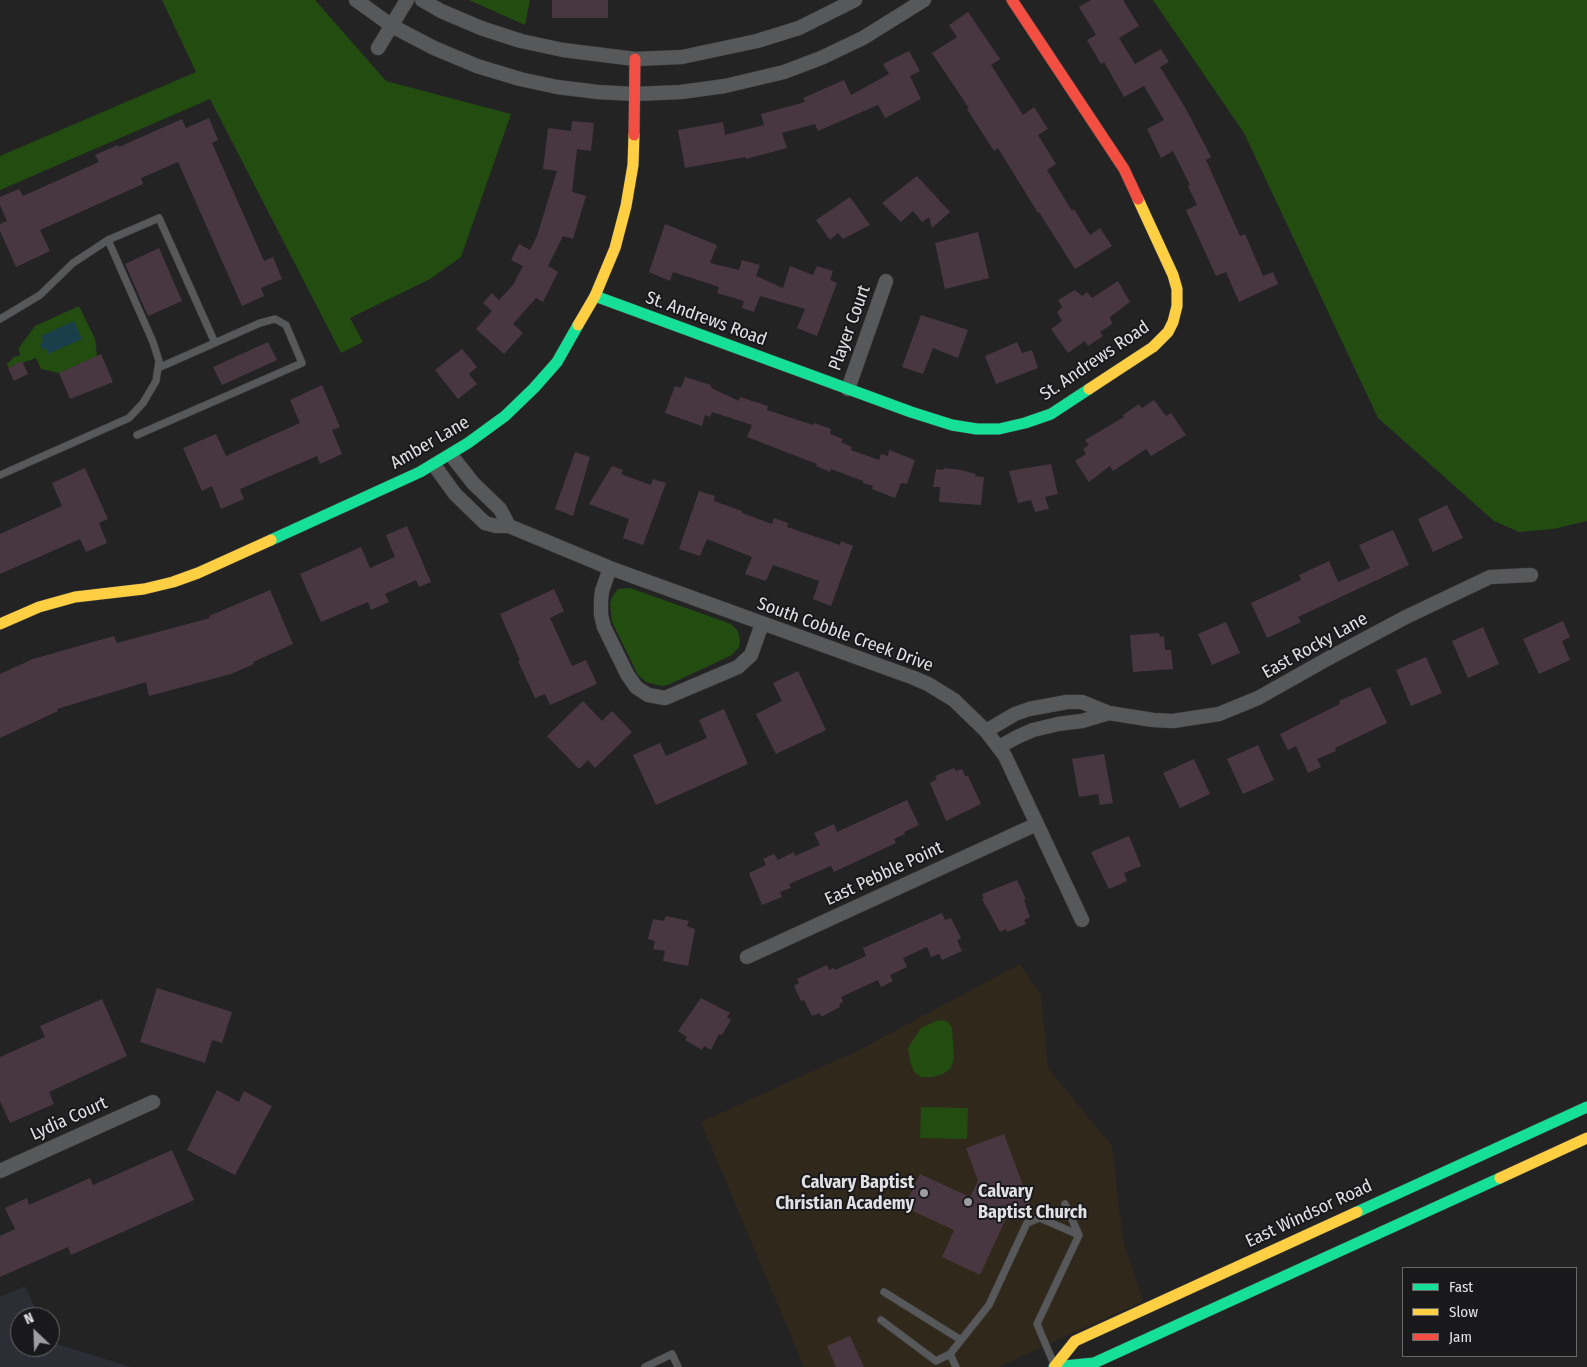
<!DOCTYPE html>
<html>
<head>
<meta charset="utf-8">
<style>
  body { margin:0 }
  #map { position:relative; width:1587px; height:1367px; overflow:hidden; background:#232324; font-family:"Fira Sans Condensed",sans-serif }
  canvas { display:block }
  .legend { position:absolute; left:1402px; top:1267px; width:175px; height:90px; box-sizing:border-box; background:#19191c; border:1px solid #69696c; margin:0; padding:6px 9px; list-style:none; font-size:15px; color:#e1e1e3 }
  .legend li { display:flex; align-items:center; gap:10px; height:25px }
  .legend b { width:25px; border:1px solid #69696c }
  .north { position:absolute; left:10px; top:1307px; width:50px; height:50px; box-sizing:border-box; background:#19191c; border:1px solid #69696c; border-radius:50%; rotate:336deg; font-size:14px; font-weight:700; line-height:20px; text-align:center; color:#e1e1e3 }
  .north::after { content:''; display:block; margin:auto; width:18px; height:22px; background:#9e9ea0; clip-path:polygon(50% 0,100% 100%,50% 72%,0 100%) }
</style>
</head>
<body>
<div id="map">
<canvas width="1587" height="1367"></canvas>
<ul class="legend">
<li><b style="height:6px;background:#16e098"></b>Fast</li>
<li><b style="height:6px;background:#ffcf43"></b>Slow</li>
<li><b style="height:6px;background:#f24e42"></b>Jam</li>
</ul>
<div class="north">N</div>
</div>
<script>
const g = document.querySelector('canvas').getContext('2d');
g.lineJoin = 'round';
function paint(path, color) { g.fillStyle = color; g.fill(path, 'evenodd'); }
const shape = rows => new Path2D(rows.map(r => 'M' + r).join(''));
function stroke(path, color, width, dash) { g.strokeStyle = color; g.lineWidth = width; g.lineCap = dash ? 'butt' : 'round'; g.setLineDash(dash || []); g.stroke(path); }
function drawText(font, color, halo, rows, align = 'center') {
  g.font = font + ' "Fira Sans Condensed",sans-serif'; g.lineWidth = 4; g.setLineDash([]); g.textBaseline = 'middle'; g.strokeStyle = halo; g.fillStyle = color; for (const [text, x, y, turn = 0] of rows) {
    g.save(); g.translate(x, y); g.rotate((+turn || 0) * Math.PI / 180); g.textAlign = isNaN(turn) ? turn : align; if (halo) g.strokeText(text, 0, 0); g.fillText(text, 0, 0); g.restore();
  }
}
const built = shape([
  [25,1286,39,1317,20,1317,20,1347,50,1347,50,1342,131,1367,0,1367,0,1297]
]);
const education = shape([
  [1020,964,1041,996,1048,1068,1112,1146,1123,1241,1143,1301,998,1367,804,1367,701,1122,861,1049]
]);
const green = shape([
  [162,0,315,0,386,81,511,114,461,257,430,279,350,318,363,342,341,353,210,99,0,190,0,156,196,72],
  [469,0,530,0,525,25],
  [1153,0,1587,0,1587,521,1553,529,1519,532,1494,521,1378,418,1244,133],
  [79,306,95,339,97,356,59,373,41,369,36,358,8,368,7,364,14,357,19,356,20,353,18,349,35,326],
  [630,588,731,624,738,631,740,641,739,647,732,655,668,685,661,686,646,682,638,675,612,622,610,604,612,597,618,589],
  [942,1020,948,1022,952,1028,954,1058,951,1068,943,1074,933,1077,921,1077,914,1072,910,1062,908,1048,921,1028,936,1021],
  [921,1107,968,1108,967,1139,920,1138]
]);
const water = shape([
  [74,321,82,339,48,354,46,348,42,350,40,344,43,342,41,336]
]);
const building = shape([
  [552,0,608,0,608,18,552,18],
  [1091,0,1123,0,1139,26,1119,38,1135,64,1161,49,1169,62,1160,67,1186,109,1211,157,1206,160,1240,236,1245,234,1263,276,1273,272,1278,284,1239,302,1226,272,1216,276,1186,210,1197,205,1188,186,1190,185,1173,151,1161,158,1147,129,1164,120,1144,86,1124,97,1104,62,1101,64,1087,40,1096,35,1079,7],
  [968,12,1000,59,991,65,1023,115,1034,107,1048,129,1038,135,1056,164,1047,170,1072,211,1074,209,1090,235,1100,228,1112,246,1075,269,1039,212,1038,213,998,148,994,151,967,109,969,108,932,53,957,37,949,25],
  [909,51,920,71,910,76,921,99,885,118,878,105,818,131,815,124,782,133,787,148,746,159,746,157,685,168,678,130,723,122,725,135,764,125,761,114,805,102,803,98,844,80,851,95,889,74,883,64],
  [209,118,218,140,212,143,264,261,273,257,282,279,261,288,264,296,242,306,178,162,141,178,143,184,40,230,50,251,16,267,0,231,0,224,7,221,0,205,0,197,19,189,23,196,99,162,95,155,118,145,119,147,182,119,186,128],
  [572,121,594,123,591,151,577,149,572,192,586,196,573,239,563,236,548,266,558,272,543,302,536,298,513,324,523,333,504,354,476,329,492,311,483,303,492,293,499,300,513,285,523,266,511,260,519,244,530,250,537,236,557,171,543,169,548,128,571,131],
  [917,176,950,212,932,228,929,217,922,222,913,211,901,222,882,203],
  [850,197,870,225,843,239,838,233,830,240,816,220],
  [665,224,717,245,710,263,739,270,742,260,760,265,756,276,783,288,790,266,813,275,817,266,833,271,830,280,837,283,817,336,797,328,805,309,760,296,754,312,742,308,744,301,717,293,719,287,673,272,670,281,649,272],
  [978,232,989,278,945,289,935,243],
  [159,248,182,301,148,316,125,264],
  [1118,281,1130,302,1110,317,1112,324,1100,332,1103,336,1088,346,1085,341,1068,353,1051,329,1062,321,1057,312,1062,307,1058,300,1075,290,1082,296,1087,292,1092,298],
  [921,315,968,330,958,358,933,348,923,374,902,367],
  [268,342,277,360,222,385,213,367],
  [1017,342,1022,353,1032,350,1038,368,996,384,985,356],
  [462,349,477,367,469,374,477,384,458,399,435,370],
  [101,354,113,382,70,399,59,373],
  [22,361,28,374,14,381,8,368],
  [685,377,711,385,711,388,739,401,740,397,768,406,767,410,813,425,814,423,831,429,830,434,843,439,841,442,852,447,851,450,879,460,881,454,888,456,889,450,915,460,907,484,901,483,895,498,872,489,873,486,863,483,863,481,831,469,830,472,816,466,817,464,747,437,752,425,712,412,710,417,705,415,702,426,665,413,675,386,681,388],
  [322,385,340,427,332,430,342,454,320,464,317,456,240,489,244,499,221,509,212,486,202,491,183,448,216,434,226,456,300,423,290,400],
  [1154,400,1166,416,1171,413,1186,435,1151,456,1146,449,1113,471,1110,466,1089,482,1075,461,1086,454,1083,449,1089,445,1085,440,1124,417,1123,415,1139,404,1142,408],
  [575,452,590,457,573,516,555,509],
  [1051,464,1058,494,1045,497,1049,509,1035,512,1031,500,1018,503,1009,471],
  [612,466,623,470,621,474,651,485,653,479,666,483,643,545,623,538,629,519,589,504],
  [85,468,108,519,99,523,107,543,86,552,80,539,0,574,0,534,62,506,52,483],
  [944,468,961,470,976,474,975,476,984,477,981,505,939,502,940,487,933,487,936,469,943,470],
  [699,491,715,496,714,501,742,511,742,513,772,524,774,518,788,523,787,527,840,545,841,541,853,546,831,606,813,599,819,581,773,565,766,581,745,574,752,557,707,539,700,556,679,549],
  [1447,505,1463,538,1433,552,1418,519],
  [407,526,431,582,419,587,416,580,385,594,389,602,371,610,368,602,321,622,300,574,361,547,370,568,395,557,386,535],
  [1393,530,1409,565,1298,617,1301,622,1267,638,1251,603,1301,580,1299,575,1329,561,1338,582,1370,568,1359,545],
  [554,589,564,611,550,618,572,666,586,660,597,684,550,705,545,694,535,698,518,661,520,660,500,614],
  [270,590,293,644,253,662,254,664,231,674,149,696,146,682,57,709,58,711,0,738,0,674,33,659,114,636,117,643,210,618,209,616],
  [1563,621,1570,637,1562,641,1570,660,1539,674,1523,639],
  [1226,622,1240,653,1212,665,1198,634],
  [1483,627,1499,664,1468,678,1452,641],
  [1159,633,1160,637,1164,636,1165,650,1171,650,1173,669,1133,672,1130,635],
  [1426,657,1442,693,1411,706,1396,670],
  [798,671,826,730,776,754,756,714,782,701,773,683],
  [1370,687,1387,723,1335,748,1336,751,1317,759,1321,767,1308,773,1296,746,1288,750,1280,734,1340,704,1339,701],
  [583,701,602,721,612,711,632,732,595,768,588,760,579,769,547,736],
  [724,709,748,764,656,805,633,755,660,743,666,756,707,738,699,720],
  [1258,745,1274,780,1243,794,1227,759],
  [1104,754,1113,803,1100,805,1098,794,1079,797,1072,759],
  [1194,759,1210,794,1180,808,1163,773],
  [954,768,956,771,962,769,965,776,968,776,981,804,946,821,930,783,937,779,935,776],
  [907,800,919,825,904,832,905,834,894,839,896,843,834,872,831,866,789,884,791,888,780,892,782,897,762,905,749,873,766,865,763,859,774,854,778,860,794,852,795,856,820,845,814,833,834,824,837,832],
  [1129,836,1141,866,1124,873,1127,881,1109,889,1091,852],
  [1017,880,1026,899,1024,900,1030,917,1024,920,1026,924,1007,932,1006,929,1000,932,982,899,984,899,982,894],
  [942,913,945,920,951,918,961,938,957,940,962,951,942,960,939,954,931,957,927,947,903,958,907,967,890,975,893,981,881,987,878,980,841,997,843,1002,839,1004,840,1007,821,1017,820,1013,812,1016,804,1000,801,1001,794,986,799,983,797,979,827,965,829,970,834,968,835,970,866,956,863,948],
  [666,916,689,921,687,926,695,929,688,966,663,961,665,951,653,949,655,941,648,939,653,919,664,921],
  [157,988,232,1012,222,1043,212,1040,205,1063,140,1042],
  [701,998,730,1013,727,1017,731,1020,722,1035,719,1034,711,1050,704,1046,702,1050,685,1040,687,1037,678,1031],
  [102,999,127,1056,49,1092,54,1104,10,1123,0,1101,0,1057,45,1037,40,1026],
  [217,1090,239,1102,244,1091,272,1106,235,1175,187,1150],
  [1004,1134,1031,1207,1007,1216,980,1275,942,1257,954,1230,904,1207,920,1174,970,1197,978,1181,966,1148],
  [172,1150,194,1200,71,1255,68,1247,0,1277,0,1236,15,1229,5,1208,27,1198,29,1205,90,1178,93,1185],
  [850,1336,864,1367,836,1367,827,1346]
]);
const lane = shape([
  [0,319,40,295,73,263,108,240,159,218,215,343],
  [137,435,302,363,286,325,275,319,260,323,158,368],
  [0,475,129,418,143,403,156,381,159,361,153,342,108,240],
  [1065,1204,1079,1235],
  [884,1292,961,1340],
  [881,1320,936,1361,950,1354],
  [645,1367,672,1354,678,1367],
  [956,1367,950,1354,989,1305,1027,1223,1040,1218,1079,1235,1037,1324,1054,1364]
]);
const street = shape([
  [356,0,392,26,434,48,477,66,520,79,557,87,598,92,635,94,681,92,725,86,784,72,821,58,863,38,924,0],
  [422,0,441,11,481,28,521,41,563,50,635,59,682,57,757,41,799,28,855,0],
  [378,48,407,0],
  [848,389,886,281],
  [451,455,473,483,500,509,509,526],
  [434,465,455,494,485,523,496,526,509,526,610,568,914,678,928,684,954,700,986,731,1005,756,1082,920],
  [610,568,602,591,601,600,601,615,604,627,627,674,636,687,648,695,665,698,738,667,751,655,762,624],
  [986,731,1015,714,1029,709,1067,702,1082,702,1109,713,1153,720,1173,721,1219,714,1258,698,1329,658,1406,617,1490,577,1531,575],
  [999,747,1017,737,1033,730,1058,724,1082,721,1109,713],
  [747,957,1037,824],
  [0,1171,153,1102]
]);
const fast = shape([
  [595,296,911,412,952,425,977,429,999,429,1025,423,1051,414,1089,389],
  [271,540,420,472,468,443,505,416,534,388,557,362,578,325],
  [1357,1212,1587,1107],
  [1054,1367,1094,1363,1500,1178]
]);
const slow = shape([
  [578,325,595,296,615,248,626,206,633,165,634,135],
  [1089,389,1153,347,1168,332,1173,322,1177,306,1177,289,1173,275,1138,199],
  [0,624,39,607,75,597,144,589,173,582,198,573,271,540],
  [1500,1178,1587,1138],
  [1055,1366,1075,1341,1357,1212]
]);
const jam = shape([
  [1012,0,1124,169,1138,199],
  [634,135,635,59]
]);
const markers = [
  [924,1193,5,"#9e9ea0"],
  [968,1202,5,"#9e9ea0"]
];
const streetNames = [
  ["St. Andrews Road",706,319,20],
  ["Player Court",850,328,-70],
  ["St. Andrews Road",1095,361,-34],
  ["Amber Lane",430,443,-30],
  ["South Cobble Creek Drive",845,635,20],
  ["East Rocky Lane",1315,646,-29],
  ["East Pebble Point",884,874,-25],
  ["Lydia Court",69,1119,-24],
  ["East Windsor Road",1309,1214,-25]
];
const poiNames = [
  ["Calvary Baptist",914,1183],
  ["Christian Academy",914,1204],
  ["Calvary",978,1192,"left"],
  ["Baptist Church",978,1213,"left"]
];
paint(built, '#2b2e34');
paint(education, '#30281a');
paint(green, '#224c10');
paint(water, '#193f4b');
paint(building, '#483741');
stroke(lane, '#3f3f40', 8);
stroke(street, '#3f3f40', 15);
stroke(fast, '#3f3f40', 12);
stroke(slow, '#3f3f40', 12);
stroke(jam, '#3f3f40', 12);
stroke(lane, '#575859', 7);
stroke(street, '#575859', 14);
stroke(fast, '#16e098', 11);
stroke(slow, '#ffcf43', 11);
stroke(jam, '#f24e42', 11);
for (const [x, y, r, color] of markers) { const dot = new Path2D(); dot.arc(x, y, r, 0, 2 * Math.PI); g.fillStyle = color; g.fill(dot); stroke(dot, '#19191c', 2); }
drawText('18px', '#e1e1e3', '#19191c', streetNames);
drawText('bold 18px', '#e1e1e3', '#19191c', poiNames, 'right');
</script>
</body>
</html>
